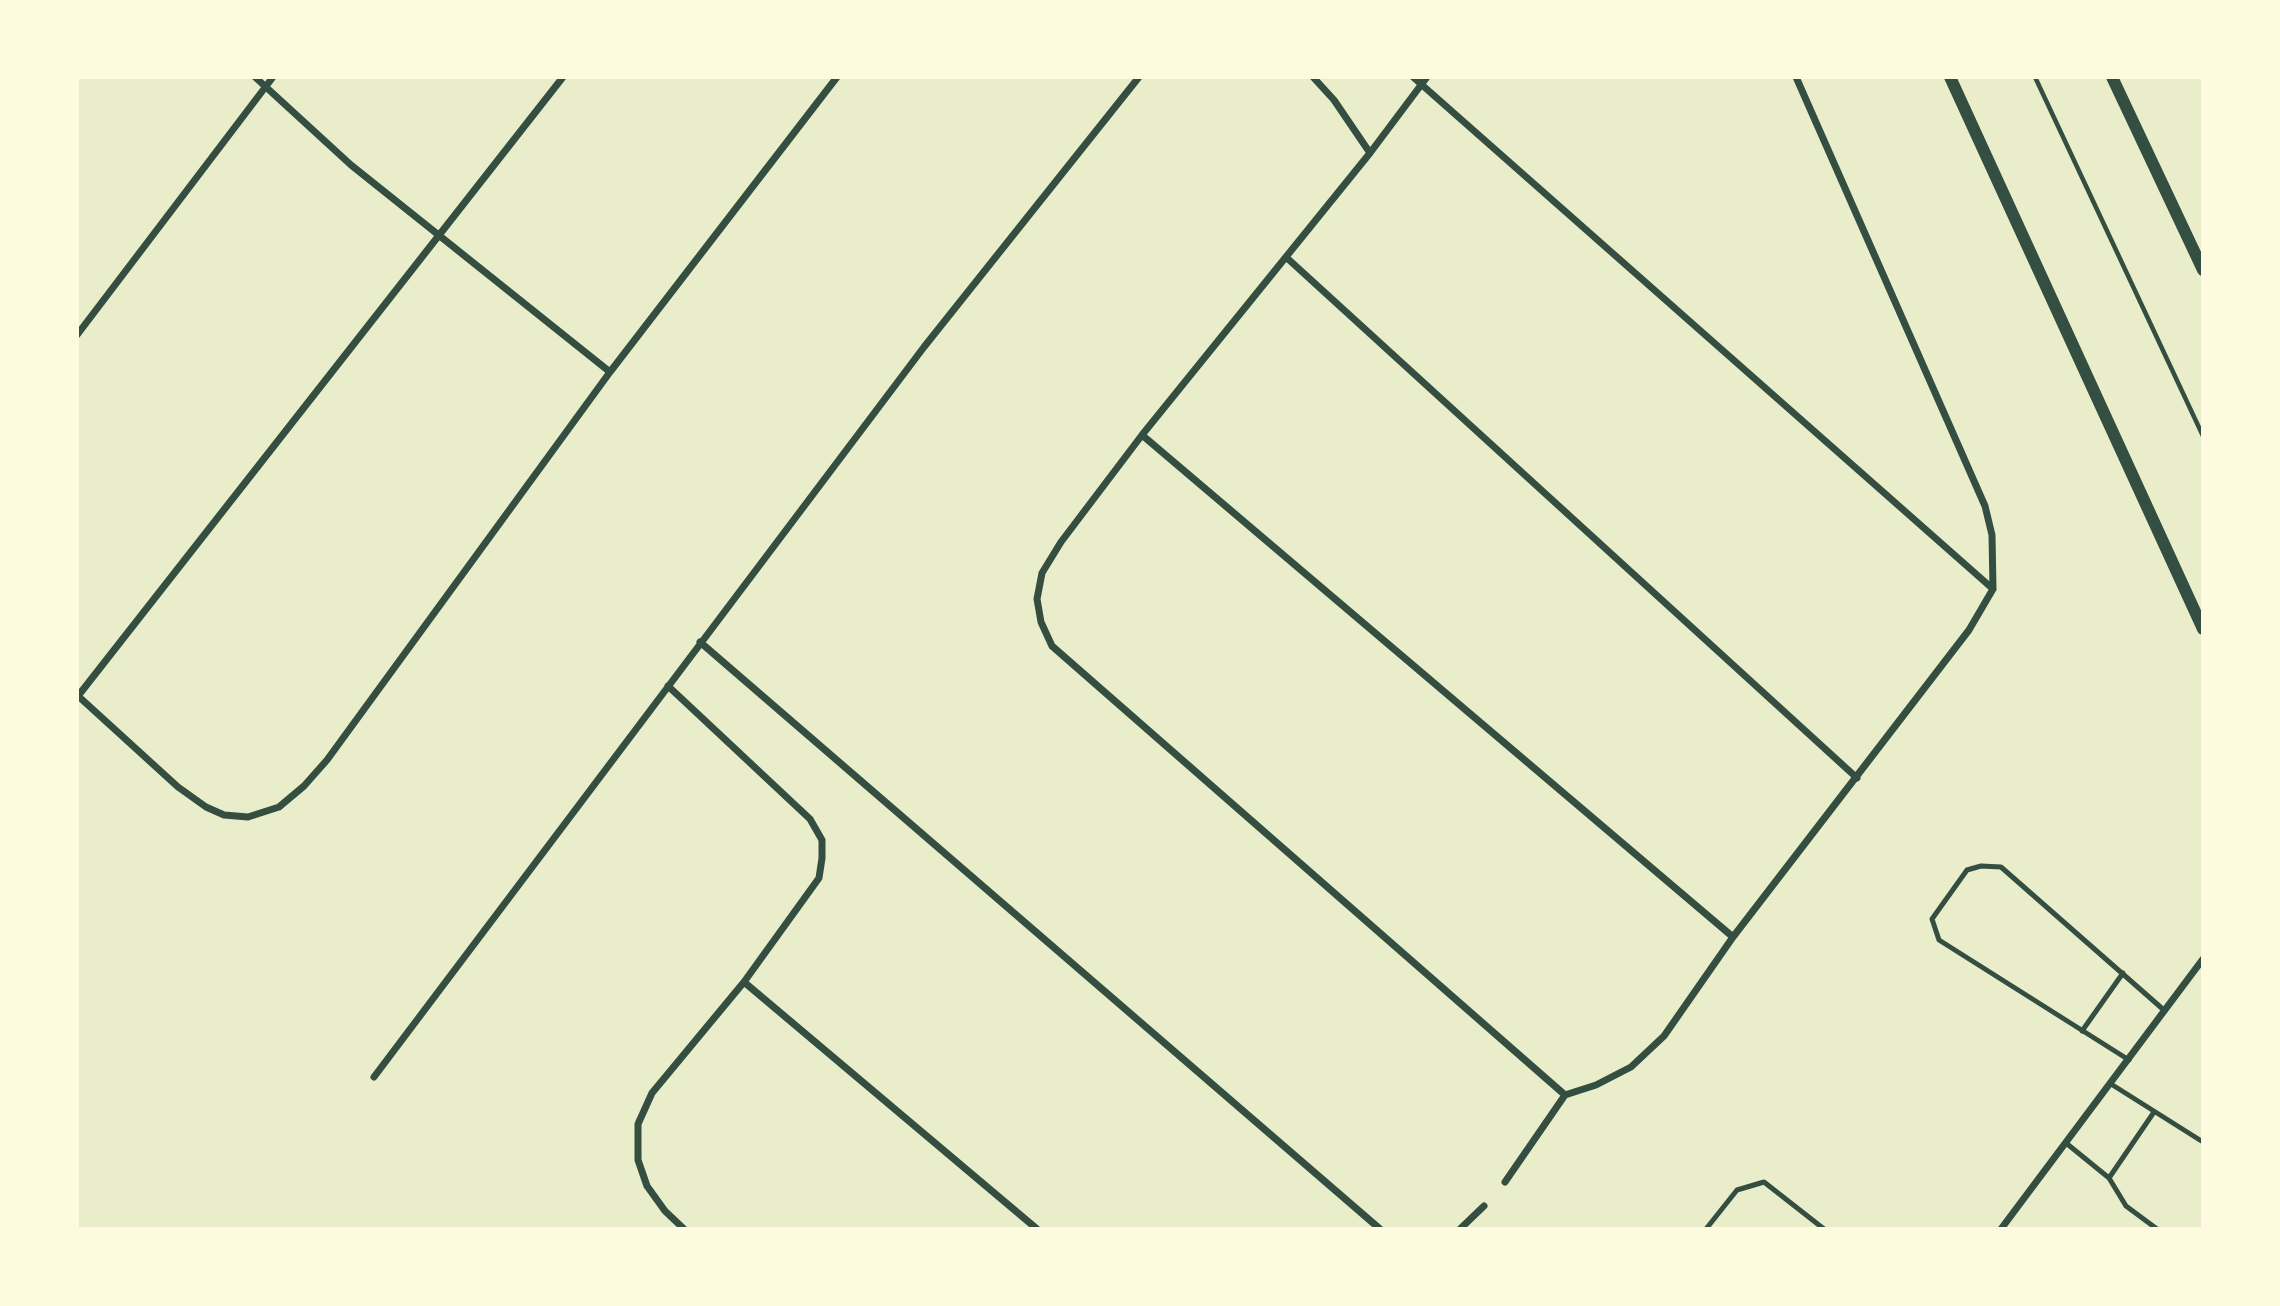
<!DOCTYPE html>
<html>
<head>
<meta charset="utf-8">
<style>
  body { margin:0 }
  #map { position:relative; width:2280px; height:1306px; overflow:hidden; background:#e9edc9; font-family:Arial,sans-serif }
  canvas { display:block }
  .frame { position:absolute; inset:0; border:79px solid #fefae0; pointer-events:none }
</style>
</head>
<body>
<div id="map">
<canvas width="2280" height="1306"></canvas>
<div class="frame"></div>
</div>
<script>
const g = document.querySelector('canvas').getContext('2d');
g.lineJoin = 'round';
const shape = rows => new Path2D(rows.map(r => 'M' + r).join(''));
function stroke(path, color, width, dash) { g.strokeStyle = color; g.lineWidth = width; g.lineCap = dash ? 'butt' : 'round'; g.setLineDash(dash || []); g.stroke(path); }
const path = shape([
  [2035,77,2203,436]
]);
const service = shape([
  [2082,1031,2123,973],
  [2129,1060,1939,940,1932,919,1967,870,1981,866,2001,867,2165,1011],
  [2111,1084,2203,1142],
  [2066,1143,2109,1178,2126,1206,2157,1229],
  [2109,1178,2154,1112],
  [1706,1229,1737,1190,1764,1182,1824,1229]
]);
const minor = shape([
  [255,77,351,165,610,372],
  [1313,77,1334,100,1370,153],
  [1413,77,1993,589],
  [1427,77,1370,153,1142,435,1061,542,1042,573,1037,599,1041,622,1052,646,1565,1095],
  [1287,258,1857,778],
  [77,335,273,77],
  [1142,435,1733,937],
  [700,642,1380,1229],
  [668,686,810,819,822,840,822,858,819,878,744,982,652,1093,638,1124,638,1160,647,1186,665,1211,684,1229],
  [77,695,178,787,206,807,224,815,248,817,279,807,304,786,327,760,610,372,837,77],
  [78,696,563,77],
  [744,982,1037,1229],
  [374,1077,924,347,1139,77],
  [1565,1095,1596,1085,1631,1067,1664,1036,1733,937,1969,630,1993,589,1992,535,1985,506,1796,77],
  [1505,1182,1565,1095],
  [1460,1229,1484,1206],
  [2001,1229,2203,959]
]);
const tertiary = shape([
  [1950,77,2203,629],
  [2112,77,2203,270]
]);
stroke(path, '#344e41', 4.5);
stroke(service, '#344e41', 5);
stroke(minor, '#344e41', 7);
stroke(tertiary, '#344e41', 12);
</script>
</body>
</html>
